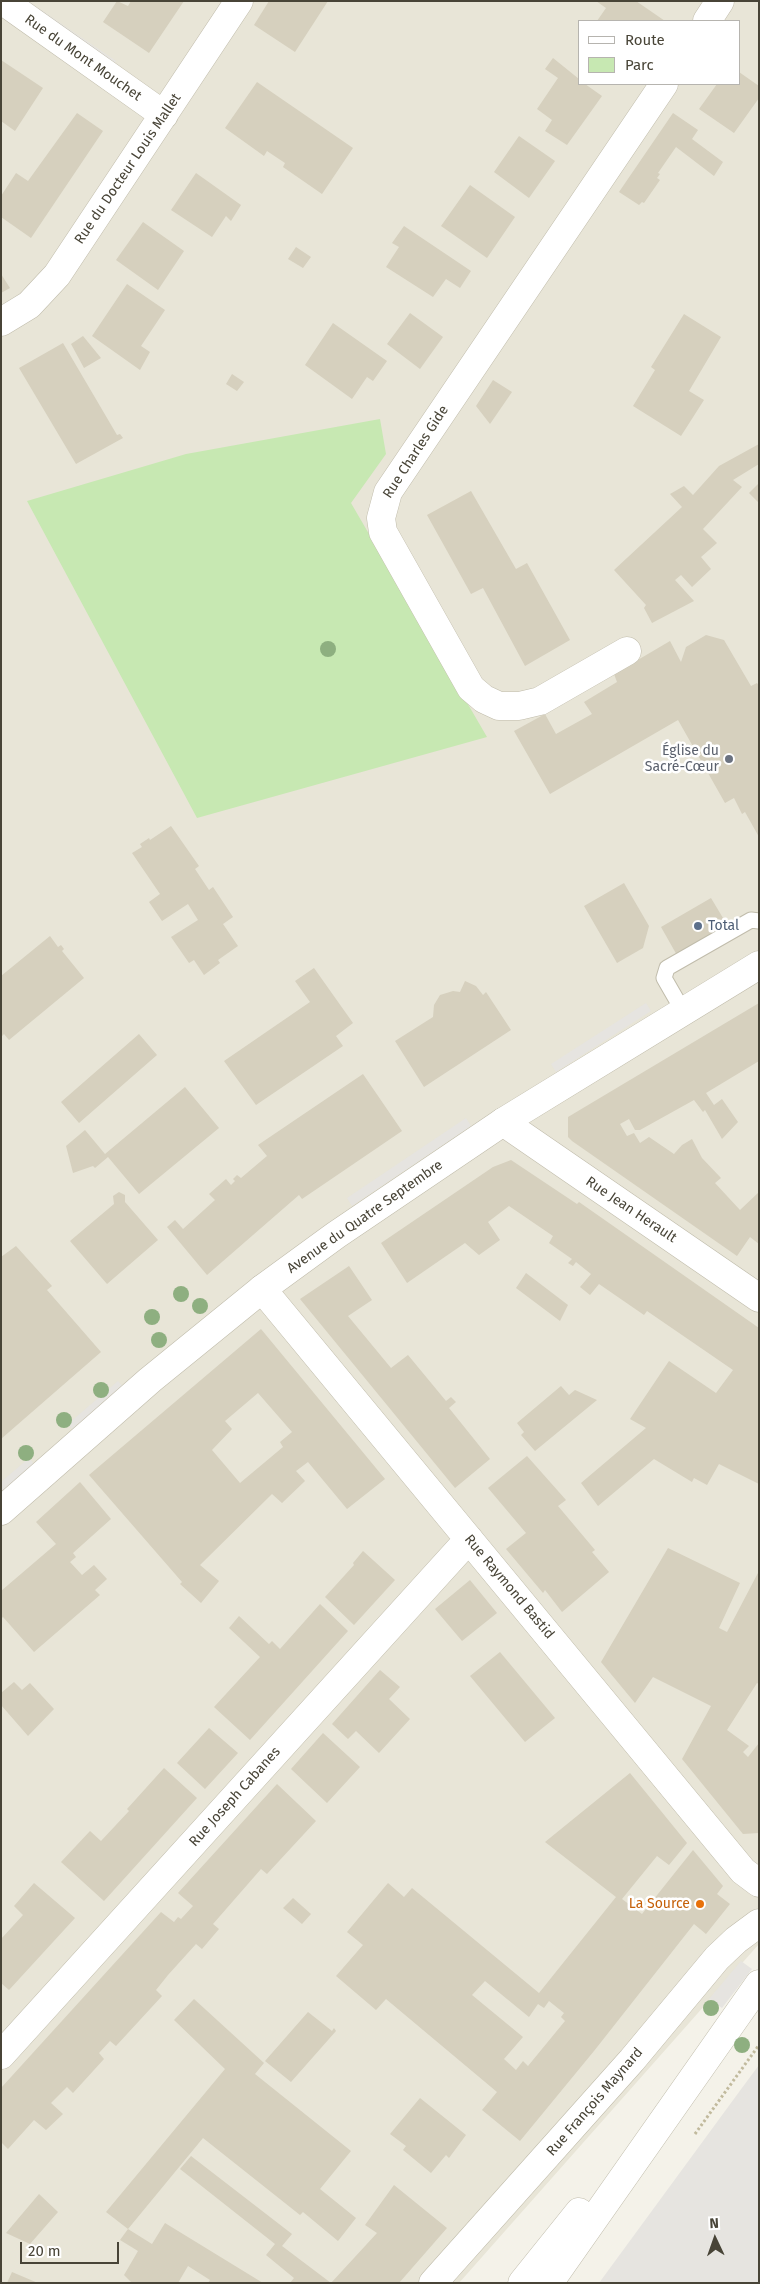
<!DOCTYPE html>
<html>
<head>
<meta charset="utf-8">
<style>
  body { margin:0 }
  #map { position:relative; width:760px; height:2284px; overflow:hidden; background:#f4f2e9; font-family:"Fira Sans",sans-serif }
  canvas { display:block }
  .frame { position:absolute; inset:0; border:2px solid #484437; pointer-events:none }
  .legend { position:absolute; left:578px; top:20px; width:162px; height:65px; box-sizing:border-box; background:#fff; border:1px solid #b6b4af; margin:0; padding:6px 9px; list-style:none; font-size:15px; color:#484437 }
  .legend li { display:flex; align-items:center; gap:10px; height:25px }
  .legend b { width:25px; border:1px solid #b6b4af }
  .north { position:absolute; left:690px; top:2214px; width:50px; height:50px; -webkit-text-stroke:4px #fff; paint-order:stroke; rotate:357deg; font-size:14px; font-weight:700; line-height:20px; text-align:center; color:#484437 }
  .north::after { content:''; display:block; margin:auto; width:18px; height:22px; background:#484437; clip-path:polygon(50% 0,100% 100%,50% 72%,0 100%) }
  .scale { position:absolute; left:20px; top:2242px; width:99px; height:22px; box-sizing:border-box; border:2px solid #484437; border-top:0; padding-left:6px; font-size:15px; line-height:18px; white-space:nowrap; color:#484437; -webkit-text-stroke:4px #fff; paint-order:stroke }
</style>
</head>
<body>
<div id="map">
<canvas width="760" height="2284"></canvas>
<div class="frame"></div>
<ul class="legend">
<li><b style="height:6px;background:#fff"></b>Route</li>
<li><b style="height:14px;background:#c7e8b2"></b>Parc</li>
</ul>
<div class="north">N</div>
<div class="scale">20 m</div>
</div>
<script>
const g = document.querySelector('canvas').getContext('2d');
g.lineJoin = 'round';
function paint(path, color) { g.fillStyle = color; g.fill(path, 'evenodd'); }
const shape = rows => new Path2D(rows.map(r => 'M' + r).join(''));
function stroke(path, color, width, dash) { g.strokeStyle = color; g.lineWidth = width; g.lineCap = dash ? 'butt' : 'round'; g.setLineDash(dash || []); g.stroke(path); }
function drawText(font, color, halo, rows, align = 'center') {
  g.font = font + ' "Fira Sans",sans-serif'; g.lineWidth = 5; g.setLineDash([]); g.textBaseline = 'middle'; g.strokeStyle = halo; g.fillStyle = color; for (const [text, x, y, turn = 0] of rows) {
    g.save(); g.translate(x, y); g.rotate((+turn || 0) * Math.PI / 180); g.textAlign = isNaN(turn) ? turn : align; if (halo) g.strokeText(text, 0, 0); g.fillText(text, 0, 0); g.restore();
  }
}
const residential = shape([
  [1,1,759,1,759,1944,459,2283,1,2283],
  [579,21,739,21,739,84,579,84]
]);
const green = shape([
  [380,419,386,454,351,503,487,737,197,818,27,501,186,454]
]);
const parking = shape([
  [13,1,28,1,116,61,111,68],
  [646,1003,651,1011,556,1072,551,1064],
  [466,1118,471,1126,352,1206,347,1198],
  [118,1381,124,1388,74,1431,68,1424],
  [29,1458,35,1465,1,1494,1,1482],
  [741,1961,752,1969,722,2008,709,1999],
  [759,2065,759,2283,599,2283,739,2092]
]);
const building = shape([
  [117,1,128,6,131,1,184,1,149,53,103,22],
  [269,1,328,1,295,52,254,25],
  [596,1,636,1,665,21,597,21,606,8],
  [553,58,579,79,579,84,585,84,602,96,567,145,545,131,552,120,537,109,558,78,545,69],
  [1,60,43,88,15,131,1,121],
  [739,72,759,86,759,98,734,133,699,109,717,84,739,84],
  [257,82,353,148,322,194,283,167,285,163,267,151,264,156,225,128],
  [77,113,103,131,31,238,1,217,1,196,16,173,28,181],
  [673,113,698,130,692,139,723,162,714,176,676,147,658,173,660,174,657,178,660,180,644,203,642,202,639,205,619,192],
  [519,136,555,161,529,198,494,172],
  [196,173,241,205,231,221,226,216,212,237,171,210],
  [470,185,515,217,487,258,441,226],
  [143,222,184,251,158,290,116,260],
  [404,226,471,271,460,288,446,279,433,297,386,267,399,247,392,243],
  [296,247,311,257,303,268,288,259],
  [1,274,10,288,1,293],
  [127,284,165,310,141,346,150,352,140,370,92,336],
  [410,313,443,337,420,369,387,344],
  [684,314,721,337,689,391,704,400,681,436,633,406,655,370,651,367],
  [333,323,387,361,373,381,367,377,352,399,305,365],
  [83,336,101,358,84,368,71,344],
  [63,343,117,435,120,434,123,438,76,464,19,368],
  [232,374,244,382,237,391,226,384],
  [493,380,512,392,490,424,476,406],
  [759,444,759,464,733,480,742,487,703,529,717,543,701,557,711,569,692,587,681,575,675,580,694,601,652,623,644,608,646,605,614,570,682,507,670,494,684,486,693,495,719,466],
  [759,483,759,503,749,493],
  [471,491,516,569,527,563,570,640,525,666,483,588,471,594,427,515],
  [706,635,724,640,751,686,757,683,759,686,759,837,745,812,742,814,734,798,725,803,678,720,550,794,514,731,545,714,556,734,592,714,584,702,617,682,614,674,670,641,681,662,686,647],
  [171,826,199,866,195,869,209,890,213,887,233,917,223,924,238,946,218,960,220,963,204,975,194,960,189,963,171,937,198,920,188,904,162,921,149,902,160,894,132,853,142,847,140,844,149,838,150,840],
  [624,883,649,926,643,948,617,963,584,906],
  [711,898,729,928,678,957,661,927],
  [50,936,58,947,61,945,64,949,62,951,84,978,9,1040,4,1034,1,1037,1,976],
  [314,968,353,1023,336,1036,343,1046,256,1105,224,1061,310,1002,295,981],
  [465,981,476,986,483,995,486,992,511,1030,424,1087,395,1041,433,1017,434,1005,440,995,453,991,460,992],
  [759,1003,759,1061,706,1093,714,1105,722,1099,738,1122,722,1139,705,1110,703,1112,694,1100,640,1130,635,1130,629,1119,620,1124,627,1136,634,1133,640,1143,649,1137,674,1154,682,1145,692,1139,702,1158,721,1178,715,1183,740,1210,759,1192,759,1244,750,1237,737,1256,572,1141,568,1137,568,1117],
  [139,1034,157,1055,79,1123,61,1102],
  [363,1074,402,1131,302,1199,299,1195,207,1275,167,1227,175,1220,183,1229,215,1200,209,1194,226,1179,231,1185,235,1181,233,1179,237,1175,241,1178,267,1156,258,1145],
  [185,1087,219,1128,139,1194,108,1157,95,1168,93,1166,73,1173,66,1146,85,1130,105,1154],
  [511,1160,577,1204,579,1202,759,1328,759,1484,719,1464,707,1485,694,1478,692,1482,654,1459,598,1506,581,1483,646,1428,630,1419,669,1361,716,1393,733,1370,647,1311,644,1315,599,1284,590,1295,580,1287,591,1274,576,1262,573,1266,568,1263,572,1259,549,1243,553,1236,509,1206,488,1222,500,1240,479,1255,465,1243,407,1283,381,1243,493,1167],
  [119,1192,125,1195,125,1202,158,1240,107,1284,70,1241,114,1204,113,1196],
  [16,1246,52,1286,47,1290,101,1352,1,1439,1,1257],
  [349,1266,372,1300,348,1316,391,1368,408,1355,446,1401,451,1397,456,1402,449,1408,490,1459,455,1488,300,1299],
  [526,1273,568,1305,560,1321,516,1288],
  [261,1329,385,1479,347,1509,308,1462,296,1471,305,1481,282,1503,272,1494,200,1565,219,1581,201,1603,180,1584,182,1582,89,1475],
  [258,1393,292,1432,280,1442,283,1447,240,1483,212,1450,232,1429,225,1421],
  [561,1386,569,1395,575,1390,597,1400,535,1451,521,1435,524,1432,517,1423],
  [527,1456,566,1500,558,1506,595,1550,592,1552,609,1572,562,1612,545,1590,543,1593,506,1549,526,1533,488,1488],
  [80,1482,111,1519,73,1553,76,1557,70,1562,82,1575,94,1565,107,1579,95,1590,100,1595,34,1652,3,1617,1,1619,1,1591,56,1544,36,1522],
  [668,1548,740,1583,719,1628,727,1632,759,1571,759,1684,757,1683,727,1730,749,1746,743,1752,748,1757,759,1743,759,1833,743,1834,682,1759,711,1706,653,1677,635,1703,601,1662],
  [363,1551,395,1580,354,1625,325,1597,354,1565,353,1563],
  [470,1580,497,1613,462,1641,435,1609],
  [320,1604,348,1631,250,1740,214,1707,260,1657,229,1628,239,1616,269,1644,272,1641,280,1649],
  [500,1652,555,1718,525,1742,470,1676],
  [380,1670,400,1687,389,1699,410,1719,379,1753,356,1731,348,1739,332,1724],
  [14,1682,22,1690,30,1683,54,1709,28,1736,1,1705,1,1693],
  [209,1728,238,1753,205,1789,177,1763],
  [323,1733,360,1767,327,1803,291,1769],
  [164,1768,197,1798,104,1901,61,1862,90,1831,101,1841,129,1811,127,1809],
  [630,1773,687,1843,669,1865,657,1856,622,1899,642,1914,693,1850,723,1886,717,1894,730,1904,706,1934,694,1924,594,2051,520,2141,482,2110,497,2092,386,1999,376,2010,336,1976,363,1945,347,1932,388,1883,404,1897,412,1888,539,1993,616,1897,545,1842],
  [485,1981,529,2017,538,2004,544,2008,549,2001,564,2013,561,2017,565,2021,528,2066,523,2061,516,2070,504,2059,523,2037,472,1995],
  [277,1784,316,1821,267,1874,261,1869,213,1924,219,1929,202,1949,196,1944,168,1975,156,1990,162,1996,116,2046,110,2041,99,2053,104,2059,73,2093,67,2087,51,2103,63,2114,46,2130,34,2120,8,2149,1,2142,1,2088,161,1912,174,1922,178,1917,181,1919,193,1906,178,1893],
  [34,1883,75,1918,9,1990,1,1983,1,1939,23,1915,14,1906],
  [293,1898,311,1914,302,1924,283,1908],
  [194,1999,264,2063,255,2074,351,2151,320,2189,356,2218,338,2241,303,2212,300,2215,203,2138,128,2229,106,2212,225,2069,174,2020],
  [308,2012,332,2031,334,2028,336,2031,291,2082,265,2061],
  [420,2098,466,2135,449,2158,446,2155,431,2173,403,2150,406,2146,390,2134],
  [191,2156,292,2234,282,2246,331,2283,290,2283,294,2278,266,2255,275,2244,180,2169],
  [394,2185,447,2228,399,2283,331,2283,377,2233,365,2225],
  [39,2194,58,2212,30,2244,6,2233],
  [165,2223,263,2283,208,2283,210,2280,188,2266,178,2283,132,2283,124,2275,138,2251,120,2240,128,2229,152,2244],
  [12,2272,38,2283,7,2283]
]);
const path = shape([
  [695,2134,759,2045]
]);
const service = shape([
  [683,1011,664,978,667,968,751,920,759,921]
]);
const minor = shape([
  [3,1,164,115],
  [707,21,720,1],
  [1,322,29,305,57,275,239,1],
  [627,651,540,701,519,706,499,706,484,699,471,688,383,532,381,518,388,492,664,84],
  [503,1122,759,1298],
  [262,1289,743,1871,759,1883],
  [1,2055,469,1539],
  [433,2283,632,2060,717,1958,736,1940,759,1923]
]);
const tertiary = shape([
  [1,1511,150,1380,262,1289,336,1235,503,1122,759,965],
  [522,2283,579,2212],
  [549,2283,759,1984]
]);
const trees = [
  [328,649],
  [181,1294],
  [200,1306],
  [152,1317],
  [159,1340],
  [101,1390],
  [64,1420],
  [26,1453],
  [711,2008],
  [742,2045]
];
const markers = [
  [729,759,5,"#6b7280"],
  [698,926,5,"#5c6f8a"],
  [700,1904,5,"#e8710a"]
];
const streetNames = [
  ["Rue du Mont Mouchet",83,58,35],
  ["Rue du Docteur Louis Mallet",128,169,-56],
  ["Rue Charles Gide",416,452,-57],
  ["Rue Jean Herault",631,1210,34],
  ["Avenue du Quatre Septembre",365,1217,-35],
  ["Rue Raymond Bastid",509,1587,50],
  ["Rue Joseph Cabanes",235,1797,-48],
  ["Rue François Maynard",595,2102,-49]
];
const worshipNames = [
  ["Église du",719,751],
  ["Sacré-Cœur",719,767]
];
const serviceNames = [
  ["Total",708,926]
];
const foodNames = [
  ["La Source",690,1904]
];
paint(residential, '#e8e5d7');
paint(green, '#c7e8b2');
paint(parking, '#e6e4e0');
paint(building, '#d6d0be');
stroke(service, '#c0bcab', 17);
stroke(minor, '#c0bcab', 29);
stroke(tertiary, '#c0bcab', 29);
stroke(path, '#c1ba9d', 3, [2.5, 2.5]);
stroke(service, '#fff', 15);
stroke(minor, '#fff', 28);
stroke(tertiary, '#fff', 28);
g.fillStyle = '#8eaf80';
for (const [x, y] of trees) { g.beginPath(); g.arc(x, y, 8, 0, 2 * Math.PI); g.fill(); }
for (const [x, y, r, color] of markers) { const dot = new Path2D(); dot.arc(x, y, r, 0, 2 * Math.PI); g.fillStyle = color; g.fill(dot); stroke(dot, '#fff', 2); }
drawText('14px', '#484437', '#fff', streetNames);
drawText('14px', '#5b616d', '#fff', worshipNames, 'right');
drawText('14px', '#4e5e75', '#fff', serviceNames, 'left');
drawText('14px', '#c56008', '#fff', foodNames, 'right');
</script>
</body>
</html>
